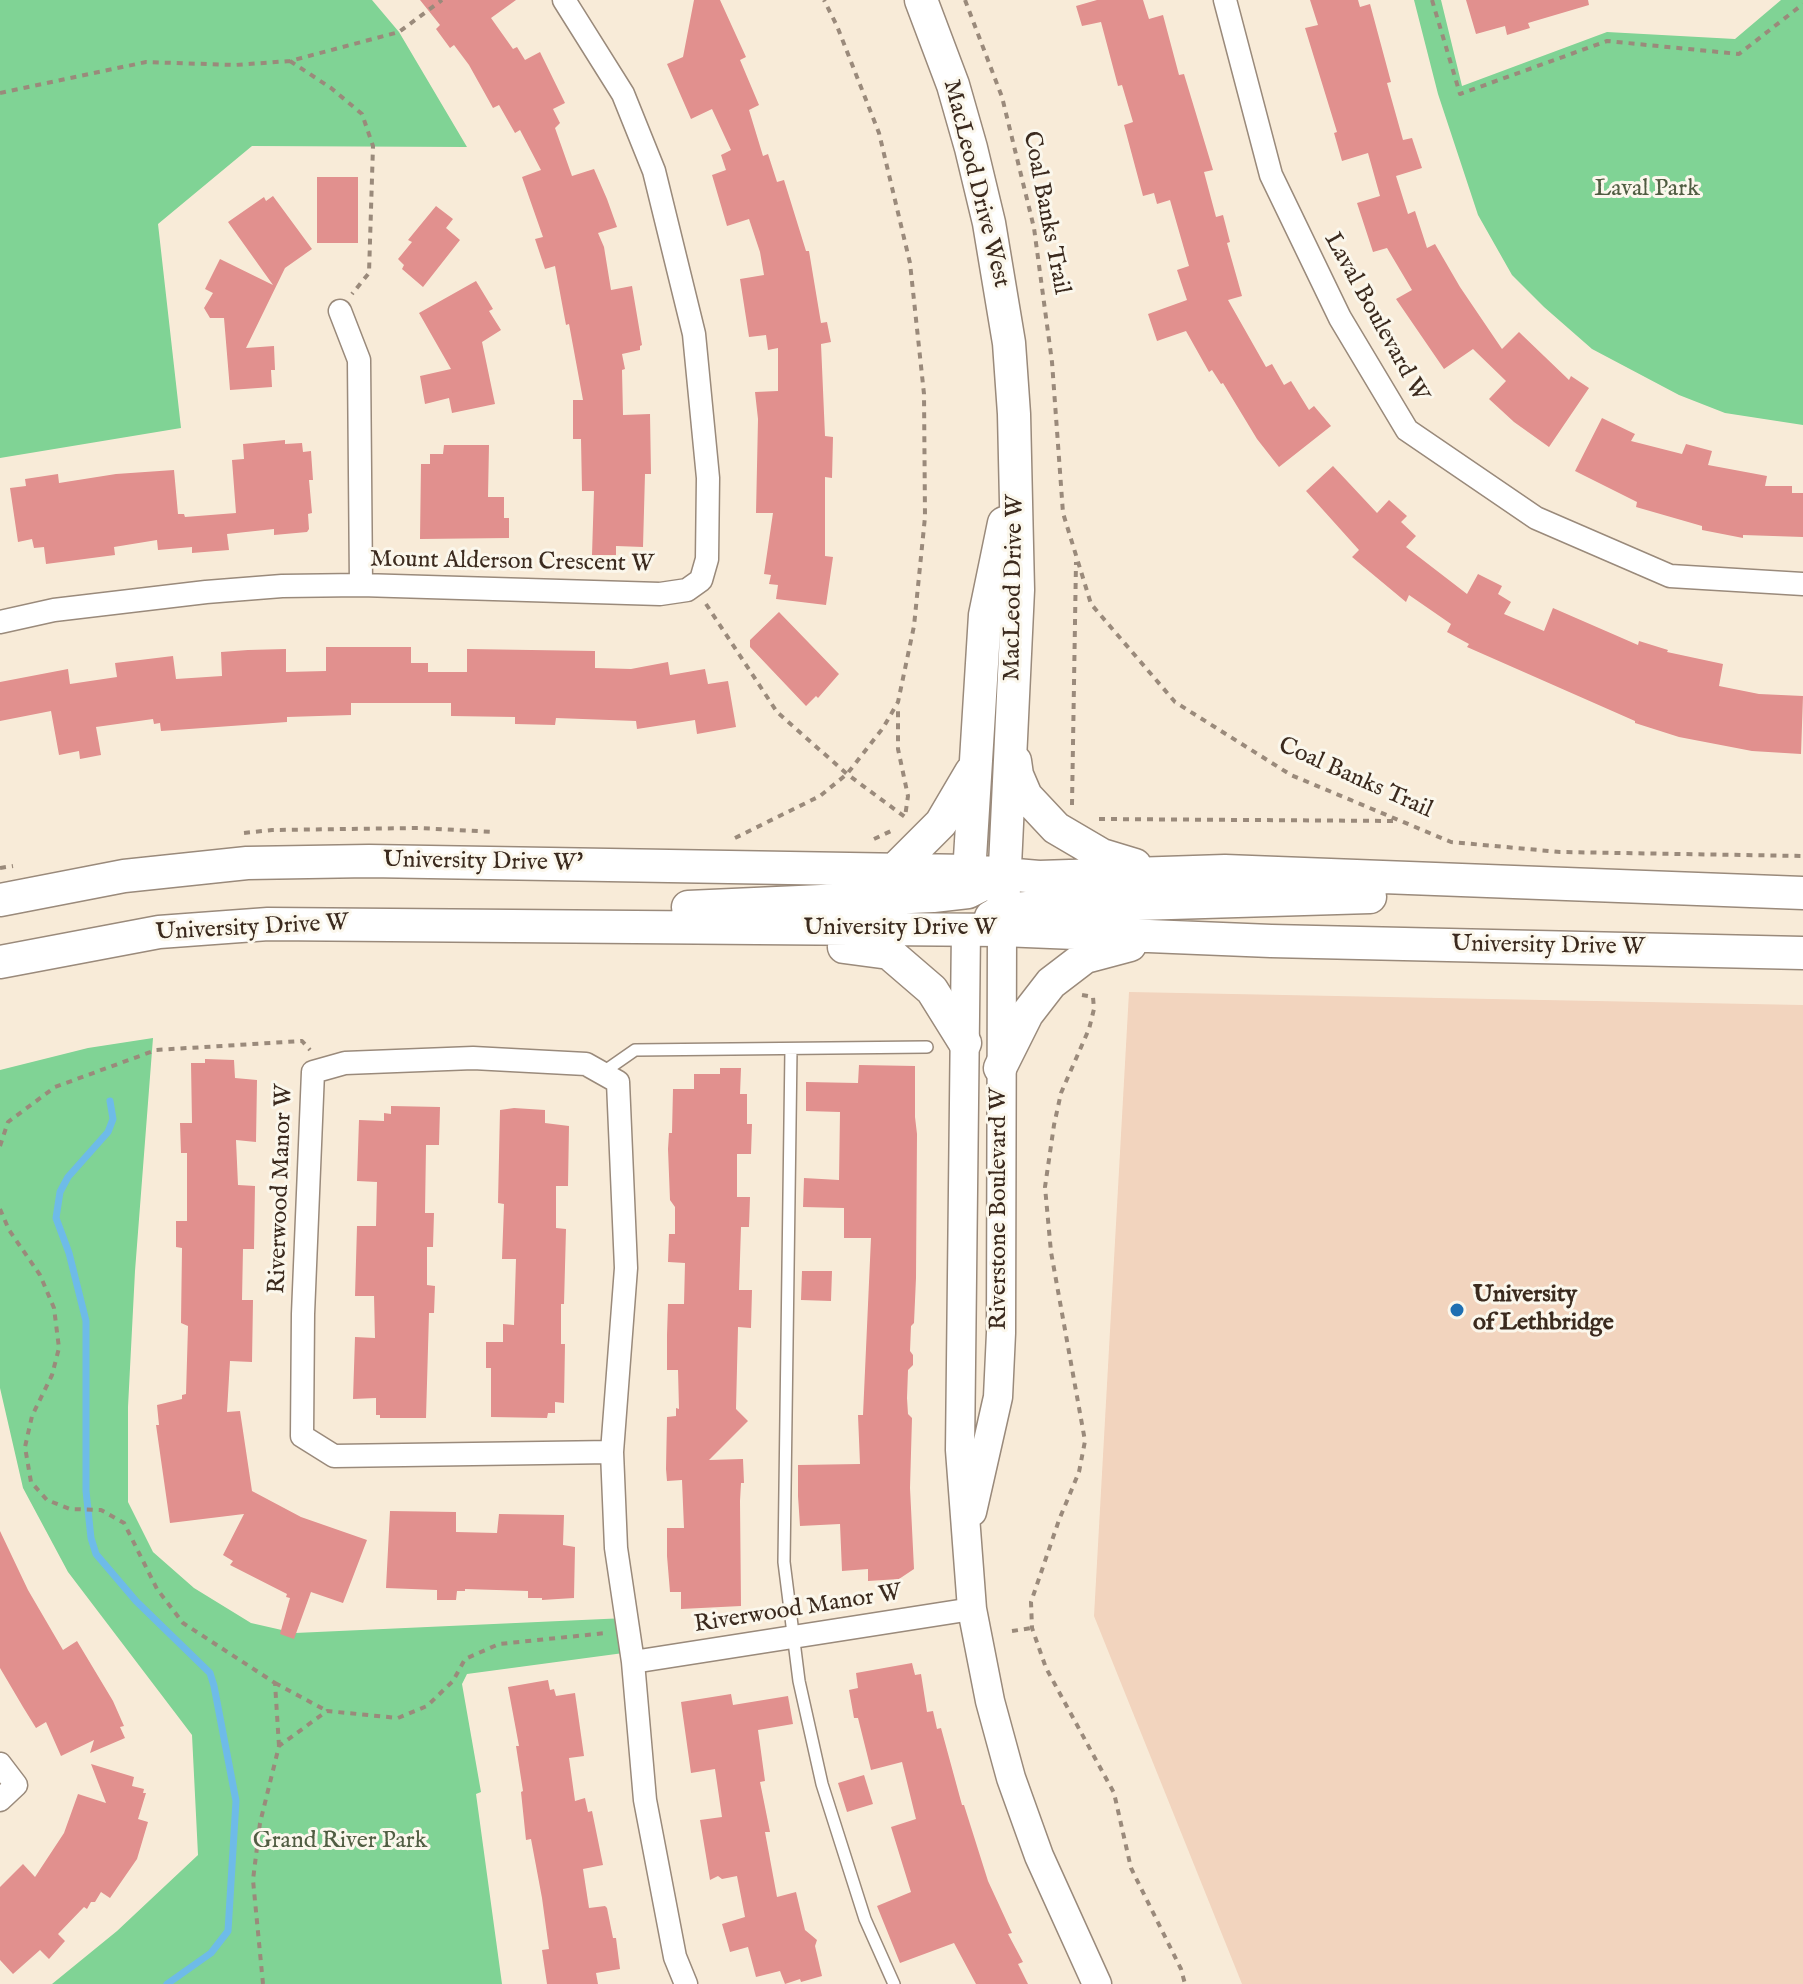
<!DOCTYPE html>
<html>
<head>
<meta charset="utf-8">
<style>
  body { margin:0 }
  canvas { display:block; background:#f8ebd8 }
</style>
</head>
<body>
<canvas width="1803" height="1984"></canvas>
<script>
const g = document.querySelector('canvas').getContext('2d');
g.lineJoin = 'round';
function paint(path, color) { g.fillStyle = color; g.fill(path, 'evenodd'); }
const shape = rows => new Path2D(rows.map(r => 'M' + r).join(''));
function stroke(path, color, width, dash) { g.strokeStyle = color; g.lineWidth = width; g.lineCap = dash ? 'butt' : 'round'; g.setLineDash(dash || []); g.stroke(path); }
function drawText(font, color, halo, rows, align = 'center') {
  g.font = font + ' "IM FELL English",serif'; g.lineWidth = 6; g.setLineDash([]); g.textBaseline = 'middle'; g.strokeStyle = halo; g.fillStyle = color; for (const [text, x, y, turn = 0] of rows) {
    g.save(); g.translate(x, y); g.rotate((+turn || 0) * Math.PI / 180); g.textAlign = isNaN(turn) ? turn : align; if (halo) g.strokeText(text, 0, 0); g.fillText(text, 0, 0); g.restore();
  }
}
const built = shape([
  [1129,992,1803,1005,1803,1984,1242,1984,1094,1616]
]);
const green = shape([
  [0,0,372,0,399,32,467,147,252,146,158,224,181,428,0,458],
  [1414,0,1441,0,1462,86,1607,32,1735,39,1781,0,1803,0,1803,425,1725,413,1679,395,1592,349,1544,307,1512,275,1478,215,1438,94],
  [153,1038,135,1271,128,1407,128,1502,153,1552,194,1588,251,1623,295,1633,626,1618,631,1652,467,1674,462,1684,481,1792,476,1794,502,1984,52,1984,117,1931,198,1855,192,1735,68,1572,23,1488,0,1388,0,1070,88,1048]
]);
const stream = shape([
  [110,1101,113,1119,108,1132,68,1177,60,1192,56,1218,69,1253,86,1321,86,1491,91,1538,96,1554,136,1601,210,1673,214,1686,236,1801,228,1931,211,1953,167,1984]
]);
const building = shape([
  [420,0,516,0,491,18,513,49,517,47,525,60,540,52,565,103,553,109,560,123,555,128,572,176,594,169,607,199,617,227,598,233,604,247,611,290,632,286,642,345,640,346,640,350,622,354,625,369,622,370,623,415,650,414,651,474,645,474,643,547,616,546,616,555,592,555,594,491,582,491,581,439,573,439,573,400,583,400,569,324,566,325,555,266,545,269,535,239,543,237,522,177,541,170,520,130,515,133,499,105,493,108,469,65,454,45,450,48,436,29,440,25],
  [694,0,720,0,746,57,740,60,759,105,749,110,763,156,768,154,777,182,784,180,806,251,809,251,821,323,827,322,831,342,821,344,825,436,833,437,832,478,825,477,825,556,833,557,826,605,776,599,778,585,769,584,771,575,764,574,773,513,756,513,758,419,755,392,778,391,778,348,768,350,766,335,749,337,740,279,764,275,760,252,749,219,727,226,712,175,726,170,721,155,731,150,712,109,691,119,667,64,683,57],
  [1097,0,1143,0,1149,19,1163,15,1179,75,1184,74,1213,170,1204,172,1216,217,1223,215,1230,242,1227,243,1242,296,1228,300,1266,367,1272,364,1284,385,1291,381,1309,410,1314,406,1331,426,1279,467,1257,439,1223,383,1221,384,1212,370,1209,372,1186,331,1157,341,1148,314,1187,300,1177,270,1189,266,1170,200,1157,204,1154,193,1143,196,1124,125,1133,122,1122,85,1118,86,1101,22,1082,26,1076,6],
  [1310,0,1358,0,1360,7,1370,4,1391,82,1387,83,1403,140,1412,138,1422,168,1396,176,1408,214,1415,211,1427,248,1435,244,1460,287,1502,349,1519,332,1569,380,1571,376,1589,388,1549,447,1514,422,1489,399,1506,381,1473,349,1444,369,1396,299,1412,290,1387,248,1373,252,1357,203,1380,196,1368,153,1342,161,1334,133,1337,132,1305,28,1318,25],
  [1466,0,1588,0,1589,5,1528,23,1530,28,1507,35,1505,26,1476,34],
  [317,177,358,177,358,243,317,243],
  [273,196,312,249,285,268,246,348,274,346,275,370,271,370,272,387,230,390,224,318,210,318,204,308,213,293,205,289,220,259,273,285,228,222,264,197,266,201],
  [436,206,453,219,446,228,460,240,423,287,402,269,404,265,398,259,412,242,408,240],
  [476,281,493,309,489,311,501,330,482,342,495,404,452,413,449,398,425,404,420,376,451,369,419,313],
  [1602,418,1635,434,1631,441,1682,454,1686,444,1712,451,1708,465,1767,476,1765,486,1792,486,1792,493,1803,493,1803,537,1743,535,1743,538,1702,530,1702,526,1636,507,1637,502,1575,471],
  [285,440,285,444,302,443,303,452,311,451,313,480,309,480,312,513,308,514,309,529,307,532,274,535,274,529,227,534,229,550,192,553,192,547,158,550,157,540,114,547,115,555,46,564,44,547,34,548,32,539,18,542,10,488,26,486,25,479,58,474,59,483,116,474,174,470,178,514,184,514,185,517,236,513,232,460,244,459,243,444],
  [444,445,489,445,488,497,504,497,504,518,509,518,509,538,420,539,421,464,430,464,430,454,443,454],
  [1333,466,1377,513,1389,500,1407,516,1401,522,1416,536,1406,547,1467,594,1478,574,1502,586,1498,594,1511,602,1504,614,1544,631,1553,608,1638,645,1639,641,1668,650,1667,652,1723,664,1719,686,1759,694,1803,696,1801,754,1752,751,1679,737,1635,723,1635,721,1467,647,1469,644,1447,632,1451,624,1409,595,1406,602,1352,557,1359,550,1306,491],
  [779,612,839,674,818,698,816,696,806,706,750,647,750,640],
  [326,647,411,647,411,663,428,663,428,672,467,672,467,649,595,651,595,668,631,669,668,662,670,675,705,669,708,684,728,681,736,727,697,734,695,720,637,729,636,721,556,718,555,725,515,724,515,717,451,716,451,703,351,703,351,715,287,717,287,722,161,731,160,723,154,724,153,719,96,727,101,755,80,759,79,751,59,755,51,711,0,721,0,682,68,669,70,684,117,677,115,663,173,656,176,679,222,676,221,652,248,650,286,649,286,672,326,671],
  [205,1059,234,1060,235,1078,257,1080,256,1142,236,1140,238,1185,255,1186,254,1249,243,1249,242,1300,253,1300,252,1362,230,1361,227,1412,240,1411,252,1491,301,1517,367,1540,343,1603,311,1592,294,1639,280,1634,290,1598,286,1597,287,1594,230,1565,233,1561,223,1555,244,1514,170,1523,156,1425,159,1425,157,1405,182,1399,182,1395,186,1394,188,1326,181,1323,182,1248,176,1247,176,1221,187,1221,187,1153,181,1153,180,1123,192,1123,191,1063,205,1063],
  [859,1065,915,1066,915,1117,917,1134,916,1278,914,1323,911,1326,910,1351,913,1355,913,1365,908,1370,907,1398,908,1414,912,1418,910,1488,914,1569,899,1579,868,1581,868,1569,842,1571,840,1524,800,1526,798,1496,798,1465,860,1464,858,1415,863,1415,871,1238,844,1238,844,1208,803,1207,804,1178,839,1180,840,1112,806,1111,806,1082,858,1083],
  [720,1068,741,1068,740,1094,747,1094,747,1124,752,1124,751,1154,737,1154,737,1197,750,1197,749,1227,741,1227,739,1290,752,1290,751,1328,738,1327,736,1409,748,1421,709,1460,743,1459,744,1483,741,1483,740,1501,741,1606,681,1609,681,1592,670,1592,667,1556,667,1528,684,1528,682,1480,667,1481,666,1469,667,1417,676,1416,676,1408,679,1409,678,1370,667,1370,667,1335,668,1304,684,1304,685,1263,668,1262,669,1234,675,1234,675,1207,670,1200,668,1149,669,1133,672,1133,673,1089,694,1089,694,1074,720,1074],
  [391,1106,440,1107,439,1145,426,1145,425,1213,434,1213,433,1247,427,1247,427,1285,435,1286,434,1313,429,1313,426,1418,380,1418,380,1415,376,1415,376,1398,353,1399,355,1337,375,1338,374,1296,355,1296,357,1226,376,1226,377,1182,357,1181,359,1120,384,1121,384,1113,391,1114],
  [514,1108,545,1110,545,1123,569,1126,568,1186,556,1186,556,1228,566,1229,564,1304,561,1304,561,1344,565,1344,564,1403,555,1402,555,1413,548,1413,547,1418,491,1417,491,1368,486,1368,486,1342,503,1342,503,1324,514,1325,516,1259,502,1259,504,1204,498,1203,500,1110],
  [802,1271,832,1271,831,1301,801,1300],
  [390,1511,456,1512,456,1532,497,1533,499,1514,564,1515,563,1545,575,1547,574,1598,542,1600,542,1598,528,1598,528,1591,465,1589,465,1591,457,1591,456,1600,437,1600,437,1590,386,1588],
  [0,1531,28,1590,63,1650,77,1641,113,1701,124,1726,120,1727,125,1738,90,1753,94,1740,61,1756,46,1722,36,1728,23,1707,0,1668],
  [912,1663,915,1675,921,1674,927,1712,933,1711,937,1729,941,1728,962,1805,964,1805,988,1881,1012,1933,1008,1934,1023,1962,1018,1964,1028,1984,976,1984,954,1943,900,1963,877,1906,911,1892,891,1827,916,1819,902,1762,871,1770,858,1718,854,1718,849,1690,858,1688,856,1673],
  [548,1680,550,1690,554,1689,556,1696,575,1693,584,1756,569,1758,575,1801,585,1798,588,1812,592,1811,603,1865,583,1869,589,1908,605,1906,607,1908,613,1938,616,1938,620,1969,596,1973,598,1984,547,1984,542,1950,549,1949,542,1898,531,1839,526,1840,521,1792,523,1791,516,1746,519,1746,508,1687],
  [731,1694,733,1705,788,1696,793,1724,758,1730,765,1781,760,1782,770,1832,765,1832,777,1897,796,1892,805,1930,817,1940,815,1946,822,1976,801,1982,800,1979,785,1984,780,1971,756,1977,748,1947,730,1952,722,1924,745,1917,737,1876,722,1879,718,1876,710,1880,700,1820,722,1817,715,1769,691,1773,681,1702],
  [91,1764,134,1777,132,1786,144,1789,143,1793,146,1793,138,1819,148,1822,137,1859,110,1898,101,1892,95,1902,91,1902,87,1909,84,1907,58,1934,65,1941,49,1959,40,1950,13,1974,0,1960,0,1887,23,1864,35,1877,64,1833,78,1794,106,1803],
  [864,1775,873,1804,847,1812,838,1783]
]);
const path = shape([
  [965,0,1002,97,1034,228,1052,362,1063,513,1091,604,1175,702,1291,775,1451,842,1560,852,1803,856],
  [1432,0,1460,94,1607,41,1739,54,1803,4],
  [290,61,331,88,362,114,373,146,369,273,352,294],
  [0,93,146,62,235,65,290,61,399,32,442,0],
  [706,604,777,712,847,774,905,817,908,796,898,749,898,706],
  [1072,805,1076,562],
  [1099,819,1398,821],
  [244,833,272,830,419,828,495,832],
  [735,838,820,796,847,774,883,728,898,702,914,626,925,517,924,394,910,263,879,133,837,26,824,0],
  [874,839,891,831],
  [0,868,13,866],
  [1082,995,1093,997,1094,1009,1089,1029,1061,1093,1054,1125,1045,1187,1051,1252,1085,1441,1079,1472,1059,1520,1031,1602,1032,1628,1046,1668,1114,1793,1131,1868,1181,1969,1185,1984],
  [0,1146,8,1122,55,1087,156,1050,302,1041,310,1050],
  [0,1209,9,1230,40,1275,54,1308,59,1348,52,1375,32,1416,25,1447,31,1482,47,1500,70,1509,101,1510,124,1523,157,1589,183,1623,275,1683,279,1746],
  [1012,1631,1032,1628],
  [275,1683,327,1711],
  [263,1984,253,1880,260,1823,279,1746,327,1711,398,1718,427,1706,453,1681,465,1659,499,1644,606,1633]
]);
const service = shape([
  [791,1049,784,1562,799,1681,822,1784,865,1919,894,1984],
  [602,1073,635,1050,927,1047]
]);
const minor = shape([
  [1225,0,1271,175,1340,318,1407,430,1536,518,1670,576,1803,584],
  [340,311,359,360,361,585],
  [0,622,54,610,206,592,282,586,361,585,660,594,687,590,701,580,707,559,708,478,694,334,654,171,623,94,564,0],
  [612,1452,334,1456,302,1436,303,1314,313,1072,345,1063,473,1058,586,1064,618,1082,626,1268,612,1452,616,1548,633,1662,645,1800,675,1957,686,1984],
  [633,1662,972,1609],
  [0,1764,16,1785,0,1800]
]);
const tertiary = shape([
  [966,929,960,1450,972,1609,990,1701,1011,1778,1039,1856,1097,1984],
  [972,1512,998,1397,1001,1333,1002,930]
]);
const secondary = shape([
  [921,0,953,85,971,148,989,223,1009,343,1014,414,1018,590,1002,930],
  [1015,761,1017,775,1026,796,1056,828,1102,855,1135,865],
  [894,870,941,823,971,772],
  [968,890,985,615,1004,523],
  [0,900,124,876,247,863,369,861,969,871,1039,877,1225,871,1803,893],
  [688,907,933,896,968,892,994,879],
  [991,917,1003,910,1038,907,1370,897],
  [844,947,889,953,932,990,965,1043],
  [0,962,159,932,268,924,1002,930,1271,941,1803,953],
  [1000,1068,1027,1014,1051,983,1085,957,1130,945]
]);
const markers = [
  [1457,1310,8,"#1f6fb2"]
];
const streetNames = [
  ["MacLeod Drive West",975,184,76],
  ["Coal Banks Trail",1045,213,79],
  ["Laval Boulevard W",1375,318,61],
  ["Mount Alderson Crescent W",512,563,1],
  ["MacLeod Drive W",1015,588,-89],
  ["Coal Banks Trail",1355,779,24],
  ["University Drive W'",483,863,1],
  ["University Drive W",252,929,-3],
  ["University Drive W",900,929],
  ["University Drive W",1548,947,1],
  ["Riverwood Manor W",282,1189,-88],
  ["Riverstone Boulevard W",1000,1209,-90],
  ["Riverwood Manor W",798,1610,-9]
];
const parkNames = [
  ["Laval Park",1647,190],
  ["Grand River Park",340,1842]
];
const poiNames = [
  ["University",1473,1296],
  ["of Lethbridge",1473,1324]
];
paint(built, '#f2d4be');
paint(green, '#80d395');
stroke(stream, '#6ebbe8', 7);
paint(building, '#e1908e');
stroke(service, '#9a8a7b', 14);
stroke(minor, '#9a8a7b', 25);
stroke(tertiary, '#9a8a7b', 31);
stroke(secondary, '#9a8a7b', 35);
stroke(path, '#9a8a7b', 4, [6, 6]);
stroke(service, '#fff', 11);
stroke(minor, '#fff', 22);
stroke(tertiary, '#fff', 28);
stroke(secondary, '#fff', 32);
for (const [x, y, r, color] of markers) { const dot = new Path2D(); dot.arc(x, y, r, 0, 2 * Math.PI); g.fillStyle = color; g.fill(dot); stroke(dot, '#fbf7ec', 3); }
drawText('24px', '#3b2a1e', '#fbf7ec', streetNames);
drawText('24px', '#505d42', '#fbf7ec', parkNames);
drawText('bold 24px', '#3b2a1e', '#fbf7ec', poiNames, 'left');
</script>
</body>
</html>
